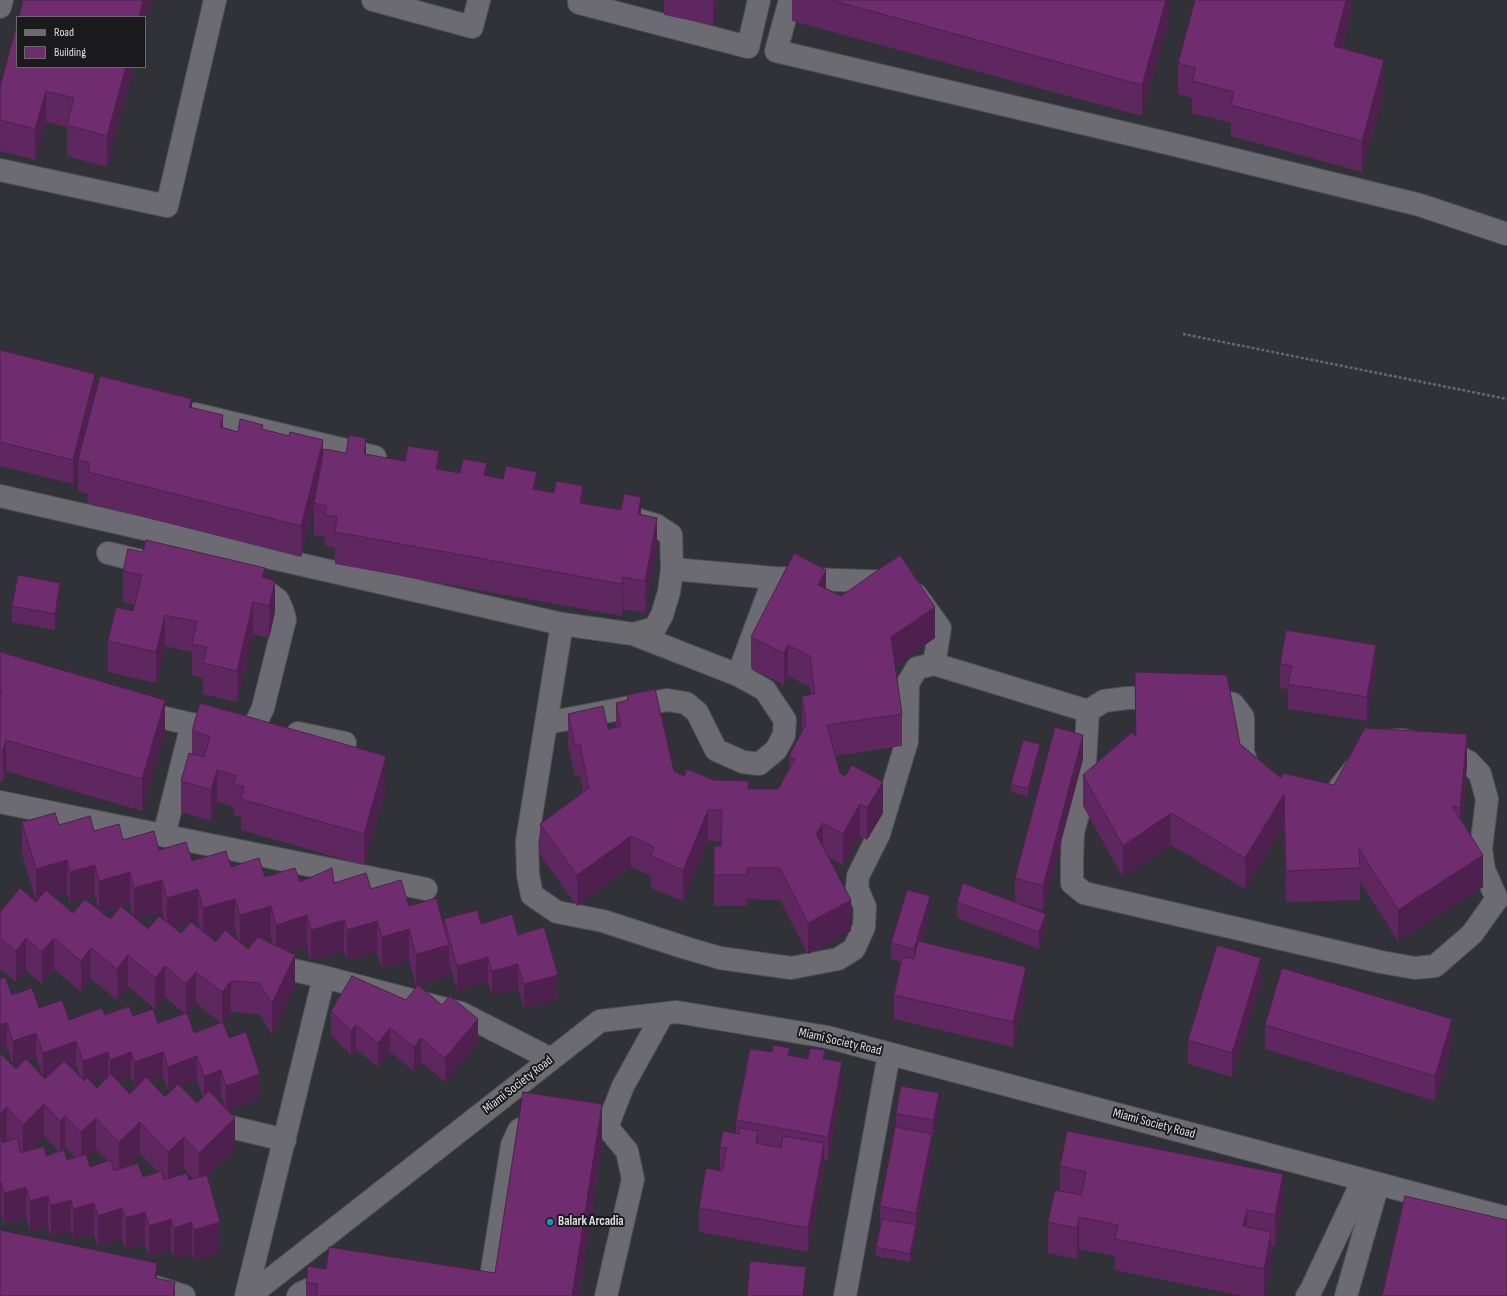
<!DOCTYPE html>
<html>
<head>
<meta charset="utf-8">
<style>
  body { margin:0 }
  #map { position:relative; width:1507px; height:1296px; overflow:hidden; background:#313237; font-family:"Sofia Sans Condensed",sans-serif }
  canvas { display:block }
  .legend { position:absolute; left:16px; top:16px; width:130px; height:52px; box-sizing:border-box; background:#1a1a1c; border:1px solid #69696b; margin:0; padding:5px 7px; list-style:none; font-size:12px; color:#dfdfe2 }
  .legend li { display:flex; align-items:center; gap:8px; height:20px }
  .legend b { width:20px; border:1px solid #69696b }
</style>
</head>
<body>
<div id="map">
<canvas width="1507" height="1296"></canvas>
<ul class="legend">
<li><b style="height:5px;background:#6b6b71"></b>Road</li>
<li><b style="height:11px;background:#6f2d6f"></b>Building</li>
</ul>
</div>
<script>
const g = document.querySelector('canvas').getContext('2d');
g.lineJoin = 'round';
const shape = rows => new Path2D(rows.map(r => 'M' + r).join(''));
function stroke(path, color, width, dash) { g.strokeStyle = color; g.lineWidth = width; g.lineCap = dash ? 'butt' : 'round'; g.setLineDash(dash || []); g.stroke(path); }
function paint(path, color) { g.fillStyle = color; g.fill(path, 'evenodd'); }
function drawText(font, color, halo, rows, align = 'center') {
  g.font = font + ' "Sofia Sans Condensed",sans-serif'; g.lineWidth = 4; g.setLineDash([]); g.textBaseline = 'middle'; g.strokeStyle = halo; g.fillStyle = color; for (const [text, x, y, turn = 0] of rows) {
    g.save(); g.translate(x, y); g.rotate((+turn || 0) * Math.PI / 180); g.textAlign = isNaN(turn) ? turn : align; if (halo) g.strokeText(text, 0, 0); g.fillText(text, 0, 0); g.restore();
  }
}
const path = shape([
  [1183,334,1507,399]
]);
const minor = shape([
  [373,0,472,27,479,0],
  [579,0,579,3,748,47,759,0],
  [790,0,776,51,1171,144,1420,205,1507,234],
  [0,7,2,0],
  [0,170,167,206,215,0],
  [195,414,375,457],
  [0,496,562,624,633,634,655,628,662,615,669,592,672,569,774,578,899,582,916,595,940,628,934,664],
  [629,517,656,525,671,535,672,569],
  [108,553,154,564],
  [562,624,527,841,528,875,532,895,557,912,603,921,686,948,720,958,791,968,838,959,854,949,864,927,865,907,857,888,858,876,879,834,907,741,908,683,917,668,934,664,1088,711],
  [738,675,774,578],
  [1174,697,1216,700,1233,704,1243,717,1243,752,1249,770,1256,781,1265,791,1275,798,1290,805,1306,807,1316,807,1330,800,1368,752,1384,741,1402,740,1423,744,1452,753,1469,762,1480,774,1487,799,1481,849,1484,870,1497,899,1472,934,1435,966,1415,968,1381,962,1084,893,1072,883,1072,859,1073,833,1083,795,1088,711,1104,701,1127,698,1174,697],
  [135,711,225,732,247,731,256,723,263,708,285,619,282,609,278,600,266,591,248,587],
  [547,723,667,700,686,703,697,712,716,750,743,762,759,764,776,750,784,735,785,720,765,690,738,675,633,634],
  [298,733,345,743],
  [0,802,426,889],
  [164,835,192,724],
  [266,964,324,977,461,1013,551,1059],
  [206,1121,285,1140],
  [573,1121,607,1127,627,1151,633,1179,606,1296],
  [607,1127,623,1086,663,1014],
  [146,1284,184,1296],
  [246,1296,324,977],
  [249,1296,600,1021,677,1012,827,1037,1507,1218],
  [298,1296,301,1293,333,1279],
  [471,1296,482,1293,490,1283,512,1145,519,1130,533,1123,540,1122],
  [845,1296,889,1054],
  [1307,1296,1311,1290,1363,1180],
  [1346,1296,1378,1184]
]);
const wall = shape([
  [664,0,718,0,713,25,664,15],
  [792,0,1169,0,1169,19,1142,116,792,21],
  [1352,0,1352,10,1342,48,1384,92,1362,172,1231,136,1231,123,1192,113,1192,98,1178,94,1178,63],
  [17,67,134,67,107,167,67,156,67,127,46,122,35,160,0,151,0,87],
  [0,350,95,394,192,407,223,427,238,432,263,430,323,454,346,453,366,454,439,469,487,476,583,503,641,515,657,549,645,613,623,609,622,616,335,564,335,548,325,546,325,537,314,535,314,506,301,557,88,503,88,494,78,491,78,465,73,484,0,466],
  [123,571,265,578,275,612,269,638,253,634,237,702,203,694,203,678,192,675,192,652,165,646,156,683,108,672,108,641,133,611,134,605,123,602],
  [826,588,935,638,895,666,902,714,902,746,835,756,840,773,883,813,867,840,860,836,843,865,828,857,851,931,808,954,780,900,747,899,747,906,714,906,714,875,721,846,721,841,708,841,683,901,651,888,651,876,631,867,577,906,540,855,540,824,583,792,580,775,575,776,568,745,568,714,608,729,616,727,616,703,627,701,627,695,674,771,684,776,714,780,748,789,778,789,789,769,789,756,802,731,802,696,811,694,810,687,788,676,784,685,751,668,751,637],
  [60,599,55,630,12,622,12,606],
  [0,652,165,731,142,811,6,771,3,782,0,781],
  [1280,664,1376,669,1367,721,1288,709,1288,689,1280,688],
  [192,731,386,788,364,865,241,830,241,817,234,815,234,807,217,802,211,821,181,812,181,781,192,754],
  [1136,737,1240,744,1281,778,1334,785,1467,765,1462,821,1483,887,1398,941,1360,881,1360,900,1286,902,1284,825,1245,889,1171,845,1123,877,1083,806,1083,775],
  [1040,752,1028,797,1011,792,1011,784],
  [1083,759,1043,910,1017,903,1046,930,1039,949,957,918,957,902,1015,902,1015,878],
  [22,822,59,825,94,831,159,850,192,861,231,867,265,877,300,882,334,883,371,889,409,906,444,926,444,919,481,924,518,935,558,999,524,1008,518,988,492,995,488,982,457,991,449,962,449,976,416,986,409,960,382,968,377,952,347,961,344,951,311,961,307,947,289,952,295,986,272,1034,259,1014,231,1012,222,1023,229,1038,260,1098,227,1110,235,1149,207,1176,220,1253,194,1261,192,1254,174,1259,171,1250,149,1257,145,1243,126,1250,122,1240,98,1247,94,1234,73,1240,71,1231,51,1237,48,1227,30,1232,26,1218,4,1225,1,1213,0,1213,0,1055,16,1069,23,1062,13,1065,7,1047,0,1049,12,995,39,1008,69,1020,105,1015,133,1016,158,1023,185,1014,165,997,155,1009,128,986,117,1000,91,979,81,992,54,969,42,984,26,970,16,982,0,969,0,912,36,902,38,900,36,901,22,854],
  [67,892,70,903,84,899,73,913,53,896],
  [95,896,99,910,85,899],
  [130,904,133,917,110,919,101,912],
  [162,911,164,920,148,929,136,919],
  [198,920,201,930,191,922],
  [190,923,181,933,173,927],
  [235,930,238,941,228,932],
  [222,934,216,942,210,938],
  [271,937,272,944,263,939],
  [254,942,248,949,243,945],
  [196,1003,221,1023,194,1033,188,1014],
  [36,1057,43,1077,50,1075,45,1079,27,1061],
  [76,1065,80,1077,71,1067],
  [108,1076,108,1077,97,1088,91,1082],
  [131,1076,134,1086,139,1084,130,1094,117,1081],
  [163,1076,168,1091,173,1089,165,1097,150,1081],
  [197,1080,203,1097,197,1103,180,1086],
  [221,1094,226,1109,214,1096],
  [44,1136,59,1151,46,1156,29,1151],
  [7,1139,9,1141,3,1143],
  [65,1147,75,1157,67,1160,61,1151],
  [96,1149,108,1161,90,1167,87,1157],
  [140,1154,158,1172,143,1177,126,1167],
  [184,1168,193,1179,189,1180,175,1176],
  [930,912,921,942,1026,991,1013,1047,894,1019,894,995,901,962,891,959,891,943],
  [1261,982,1232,1077,1188,1064,1188,1040],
  [331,1011,478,1043,445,1082,421,1062,414,1071,390,1052,378,1067,356,1049,351,1055,331,1035],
  [1265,1025,1452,1043,1435,1101,1265,1049],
  [790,1056,808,1059,825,1059,842,1086,828,1161,824,1160,824,1167,808,1252,699,1232,699,1208,720,1170,720,1147,736,1133,736,1120],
  [939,1109,933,1137,932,1136,932,1150,916,1230,916,1234,910,1262,876,1256,876,1247,881,1223,880,1223,880,1206,896,1127,896,1114],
  [602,1148,579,1296,306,1296,306,1283,495,1273],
  [1060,1166,1283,1206,1275,1247,1271,1246,1271,1263,1265,1296,1243,1296,1115,1270,1115,1256,1079,1249,1077,1259,1048,1253,1048,1222,1060,1191]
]);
const shadedWall = shape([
  [143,0,152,0,145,25,145,17,139,17],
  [713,0,718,0,713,25],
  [1166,0,1169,0,1169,19,1142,116,1142,85],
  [1346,0,1352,0,1352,10,1334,77,1334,46],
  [1384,60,1384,92,1362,172,1362,141],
  [126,67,134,67,107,167,107,136],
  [46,91,46,122,35,160,35,129],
  [95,374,95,398,78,460,78,465,73,484,73,460],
  [192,399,192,430,189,407],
  [223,415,223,446,220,427],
  [366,438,366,470,364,454],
  [323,440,323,471,314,503,314,506,301,557,301,526],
  [439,451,439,482,436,469],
  [487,463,487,494,484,475],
  [537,472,537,503,533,489],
  [583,486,583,517,580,503],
  [641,497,641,528,638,514],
  [657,518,657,549,645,613,645,581],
  [265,568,265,599,262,577],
  [826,570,826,601,818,585],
  [623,577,623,609,622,616,622,584],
  [275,581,275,612,269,638,269,606],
  [60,583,60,599,55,630,55,614],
  [253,602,253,634,237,702,237,671],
  [935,607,935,638,891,669,891,637],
  [165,615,165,646,156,683,156,652],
  [788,645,788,676,784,685,784,653],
  [1376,645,1376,669,1367,721,1367,697],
  [165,700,165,731,142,811,142,779],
  [1467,734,1467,765,1460,839,1460,808],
  [1083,735,1083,759,1043,910,1043,886],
  [6,740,6,771,3,782,3,750],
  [1040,744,1040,752,1028,797,1028,789],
  [386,756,386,788,364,865,364,834],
  [217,770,217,802,211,821,211,790],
  [883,782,883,813,867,840,867,808],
  [1284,794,1284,825,1245,889,1245,858],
  [860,804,860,836,843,865,843,834],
  [708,810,708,841,683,901,683,870],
  [1171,813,1171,845,1123,877,1123,846],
  [823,823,823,854,816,834],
  [631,836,631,867,577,906,577,875],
  [1483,855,1483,887,1398,941,1398,910],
  [67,860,67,892,36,901,36,869],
  [95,865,95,896,70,903,70,872],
  [130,872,130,904,99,912,99,881],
  [162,880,162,911,134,919,134,888],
  [198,889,198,920,167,929,167,898],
  [930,896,930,912,914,966,914,949],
  [235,899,235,930,203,940,203,908],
  [851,900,851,931,808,954,808,923],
  [271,906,271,937,240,946,240,915],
  [1046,914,1046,930,1039,949,1039,932],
  [307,915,307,947,276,956,276,925],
  [344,920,344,951,311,961,311,930],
  [377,921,377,952,347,961,347,930],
  [409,929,409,960,382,968,382,937],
  [26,938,26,970,16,982,16,951],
  [54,938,54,969,42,984,42,952],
  [449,945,449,976,416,986,416,954],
  [91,948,91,979,81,992,81,961],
  [128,955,128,986,117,1000,117,969],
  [295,955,295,986,272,1034,272,1003],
  [488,957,488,982,457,991,457,966],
  [1261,958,1261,982,1232,1077,1232,1053],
  [518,964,518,988,492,995,492,971],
  [165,966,165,997,155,1009,155,978],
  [1026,967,1026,991,1013,1047,1013,1022],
  [196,972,196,1003,186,1015,186,984],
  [558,975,558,999,524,1008,524,984],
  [231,981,231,1012,222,1023,222,992],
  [478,1019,478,1043,445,1082,445,1058],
  [1452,1019,1452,1043,1435,1101,1435,1076],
  [7,1023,7,1047,0,1049,0,1025],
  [356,1025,356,1049,351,1055,351,1031],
  [390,1028,390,1052,378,1067,378,1043],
  [36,1033,36,1057,13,1065,13,1041],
  [421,1038,421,1062,414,1071,414,1047],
  [76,1041,76,1065,43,1077,43,1053],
  [108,1052,108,1076,83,1085,83,1061],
  [131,1052,131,1076,110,1084,110,1060],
  [163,1052,163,1076,134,1086,134,1062],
  [197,1056,197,1080,168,1091,168,1067],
  [842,1062,842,1086,828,1161,828,1137],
  [221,1070,221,1094,204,1100,204,1076],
  [260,1074,260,1098,226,1110,226,1086],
  [939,1093,939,1109,933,1137,933,1120],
  [44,1104,44,1136,23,1156,23,1125],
  [602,1104,602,1148,579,1296,572,1296],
  [7,1107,7,1139,0,1145,0,1114],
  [65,1116,65,1147,60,1152,60,1121],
  [96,1118,96,1149,81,1164,81,1132],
  [235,1118,235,1149,199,1184,199,1153],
  [140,1122,140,1154,119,1173,119,1142],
  [758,1131,758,1155,756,1143],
  [932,1134,932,1150,916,1230,916,1213],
  [184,1137,184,1168,168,1183,168,1152],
  [824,1143,824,1167,808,1252,808,1228],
  [1283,1174,1283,1206,1275,1247,1275,1215],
  [0,1182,1,1182,1,1213,0,1213],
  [26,1187,26,1218,4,1225,4,1193],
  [48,1196,48,1227,30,1232,30,1201],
  [71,1200,71,1231,51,1237,51,1205],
  [94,1203,94,1234,73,1240,73,1209],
  [122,1208,122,1240,98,1247,98,1216],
  [1247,1210,1247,1241,1243,1226],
  [145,1212,145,1243,126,1250,126,1218],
  [1079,1217,1079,1249,1077,1259,1077,1228],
  [171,1219,171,1250,149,1257,149,1226],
  [192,1222,192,1254,174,1259,174,1228],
  [220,1222,220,1253,194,1261,194,1230],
  [916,1225,916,1234,910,1262,910,1254],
  [1271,1232,1271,1263,1265,1296,1264,1296,1264,1269],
  [157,1263,157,1294,155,1278],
  [806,1267,806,1284,805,1296,803,1296],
  [175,1282,175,1296,173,1296]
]);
const building = shape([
  [23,0,143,0,139,17,19,17,23,0],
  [831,0,1166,0,1142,85,831,0],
  [1195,0,1346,0,1334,46,1384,60,1362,141,1231,105,1234,92,1192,81,1196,68,1178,63,1195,0],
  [17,23,17,67,126,67,107,136,67,125,74,98,46,91,35,129,0,120,0,87,17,23],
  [0,350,95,374,73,460,0,442,0,350],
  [100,376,192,399,189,407,223,415,220,427,238,432,240,419,263,425,262,429,289,436,290,432,323,440,301,526,88,472,90,463,78,460,100,376],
  [349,435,366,438,364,454,405,461,408,446,439,451,436,469,460,473,463,459,487,463,484,475,503,479,506,466,537,472,533,489,554,493,556,481,583,486,580,503,621,510,624,494,641,497,638,514,657,518,645,581,623,577,622,584,335,532,337,517,325,515,327,506,314,503,324,449,346,453,349,435],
  [146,540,265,568,262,577,275,581,269,606,253,602,237,671,203,663,207,647,192,644,197,622,165,615,156,652,108,641,116,607,133,611,142,575,123,571,128,549,143,552,146,540],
  [794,553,826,570,818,585,841,596,900,555,935,607,891,637,902,714,827,725,840,773,845,776,852,765,883,782,867,808,860,804,843,834,823,823,816,834,851,900,808,923,780,868,747,868,747,875,714,875,714,846,721,846,722,810,708,810,683,870,651,856,654,847,631,836,577,875,540,824,589,788,580,744,575,745,568,714,603,706,608,729,621,726,616,703,628,700,627,695,655,689,674,771,684,776,687,769,714,780,748,781,748,789,778,789,795,759,789,756,806,724,802,696,815,694,810,656,788,645,784,653,751,637,794,553],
  [18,575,60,583,55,614,12,606,18,575],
  [1286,630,1376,645,1367,697,1288,684,1292,666,1280,664,1286,630],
  [0,652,165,700,142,779,6,740,3,750,0,749,0,696,2,691,0,690,0,652],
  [1135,672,1227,675,1240,744,1281,778,1283,773,1334,785,1365,728,1467,734,1460,808,1452,806,1483,855,1398,910,1359,849,1360,868,1286,871,1284,794,1245,858,1171,813,1123,846,1083,775,1132,732,1136,737,1135,672],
  [200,703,386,756,364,834,241,799,244,787,234,784,236,776,217,770,211,790,181,781,189,753,204,757,210,736,192,731,200,703],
  [1055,727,1083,735,1043,886,1015,878,1055,727],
  [1023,740,1040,744,1028,789,1011,784,1023,740],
  [55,813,59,825,90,816,94,831,119,824,123,840,154,831,159,850,186,842,192,861,226,851,231,867,259,858,265,877,295,868,300,882,332,868,334,883,366,873,371,889,401,880,409,906,436,898,449,945,416,954,409,929,382,937,377,921,347,930,344,920,311,930,307,915,276,925,271,906,240,915,235,899,203,908,198,889,167,898,162,880,134,888,130,872,99,881,95,865,70,872,67,860,36,869,22,822,55,813],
  [963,883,1046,914,1039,932,957,902,963,883],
  [20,888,36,902,46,890,73,913,85,899,110,919,121,906,148,929,159,916,181,933,191,922,216,942,225,930,248,949,258,937,295,955,272,1003,259,983,231,981,222,992,196,972,186,984,165,966,155,978,128,955,117,969,91,948,81,961,54,938,42,952,26,938,16,951,0,938,0,912,20,888],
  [907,890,930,896,914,949,891,943,907,890],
  [477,910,481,924,512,914,518,935,544,927,558,975,524,984,518,964,492,971,488,957,457,966,444,919,477,910],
  [918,941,1026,967,1013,1022,894,995,902,957,914,959,918,941],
  [1217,945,1261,958,1232,1053,1188,1040,1217,945],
  [1282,968,1452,1019,1435,1076,1265,1025,1282,968],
  [352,976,406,1000,418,985,442,1005,450,996,478,1019,445,1058,421,1038,414,1047,390,1028,378,1043,356,1025,351,1031,331,1011,352,976],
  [5,977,12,995,32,988,39,1008,62,1000,69,1020,102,1008,105,1015,129,1006,133,1016,153,1009,158,1023,187,1013,194,1033,223,1022,229,1038,246,1032,260,1074,226,1086,221,1070,204,1076,197,1056,168,1067,163,1052,134,1062,131,1052,110,1060,108,1052,83,1061,76,1041,43,1053,36,1033,13,1041,7,1023,0,1025,0,979,5,977],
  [773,1045,790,1048,788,1055,808,1059,810,1048,825,1050,823,1059,842,1062,828,1137,736,1120,750,1049,772,1052,773,1045],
  [1,1054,16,1069,26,1059,45,1079,64,1061,84,1081,87,1078,97,1088,111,1074,130,1094,146,1077,165,1097,178,1084,197,1103,209,1091,235,1118,199,1153,184,1137,168,1152,140,1122,119,1142,96,1118,81,1132,65,1116,60,1121,44,1104,23,1125,7,1107,0,1114,0,1055,1,1054],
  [901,1086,939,1093,933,1120,896,1114,901,1086],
  [523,1092,602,1104,572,1296,316,1296,318,1284,306,1283,308,1266,326,1269,329,1247,495,1273,523,1092],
  [895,1127,932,1134,916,1213,880,1206,895,1127],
  [740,1128,758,1131,756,1143,781,1148,783,1136,824,1143,808,1228,699,1208,706,1168,722,1171,727,1148,720,1147,723,1131,739,1134,740,1128],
  [1067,1131,1283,1174,1275,1215,1247,1210,1243,1226,1271,1232,1264,1269,1115,1239,1118,1225,1079,1217,1077,1228,1048,1222,1055,1190,1081,1195,1086,1172,1060,1166,1067,1131],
  [0,1135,2,1143,17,1138,21,1153,44,1146,46,1156,64,1150,67,1160,86,1154,90,1167,111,1160,114,1171,138,1163,143,1177,162,1171,164,1180,187,1173,189,1180,207,1175,220,1222,194,1230,192,1222,174,1228,171,1219,149,1226,145,1212,126,1218,122,1208,98,1216,94,1203,73,1209,71,1200,51,1205,48,1196,30,1201,26,1187,4,1193,1,1182,0,1182,0,1135],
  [1405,1196,1507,1220,1507,1296,1382,1296,1405,1196],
  [882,1219,916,1225,910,1254,876,1247,882,1219],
  [0,1230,157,1263,155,1278,175,1282,173,1296,0,1296,0,1230],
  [750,1261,806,1267,803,1296,747,1296,750,1261]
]);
const markers = [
  [550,1222,4,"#0f9aa8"]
];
const streetNames = [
  ["Miami Society Road",840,1042,13],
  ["Miami Society Road",518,1085,-38],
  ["Miami Society Road",1154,1124,15]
];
const poiNames = [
  ["Balark Arcadia",558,1222]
];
stroke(minor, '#505155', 24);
stroke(path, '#67686c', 2.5, [3, 2]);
stroke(minor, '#6b6b71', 22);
paint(wall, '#5f275f');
paint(shadedWall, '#4e204e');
paint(building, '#6f2d6f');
stroke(building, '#4e204e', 1);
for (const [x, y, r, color] of markers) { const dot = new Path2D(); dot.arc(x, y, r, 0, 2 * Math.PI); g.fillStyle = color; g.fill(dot); stroke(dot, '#1a1a1c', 1.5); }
drawText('13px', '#dfdfe2', '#1a1a1c', streetNames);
drawText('bold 13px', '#dfdfe2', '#1a1a1c', poiNames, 'left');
</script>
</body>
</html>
